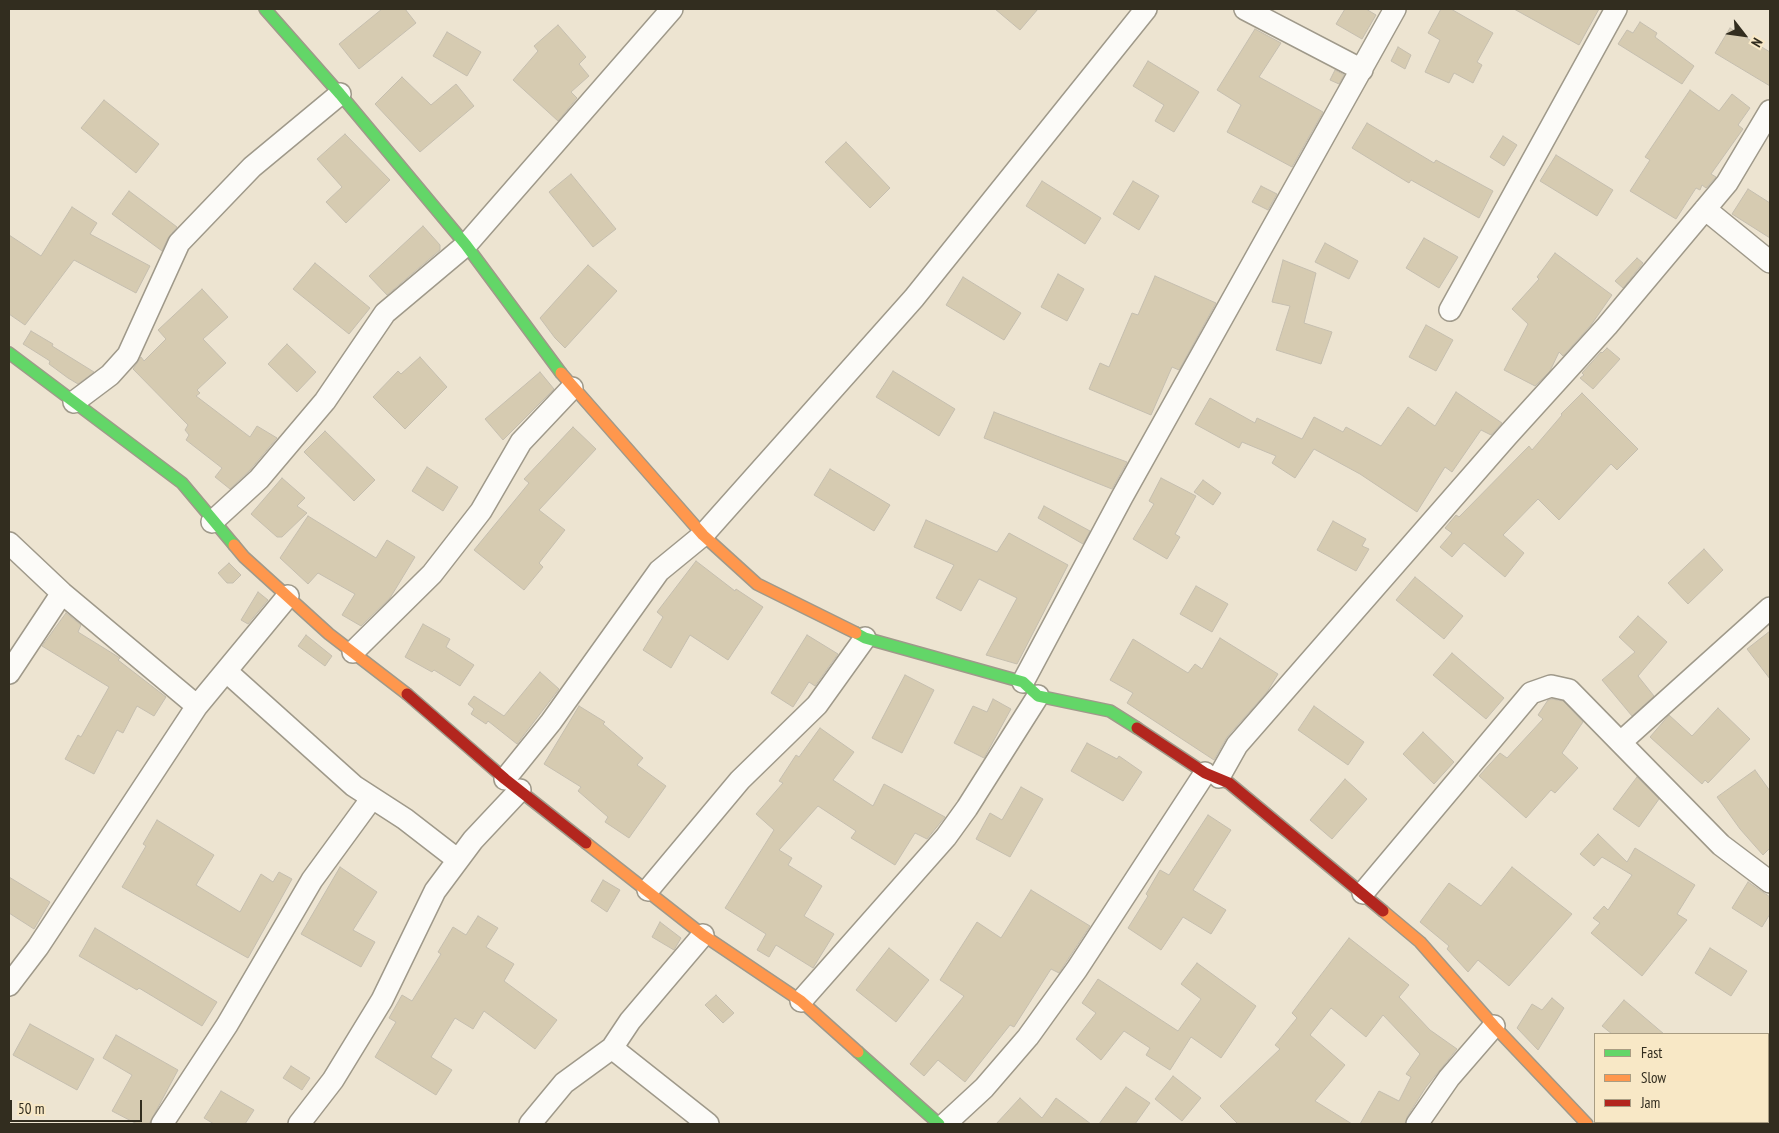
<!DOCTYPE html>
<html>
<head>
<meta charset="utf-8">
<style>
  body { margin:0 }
  #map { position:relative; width:1779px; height:1133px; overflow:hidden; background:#ede4d1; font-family:"PT Sans Narrow",sans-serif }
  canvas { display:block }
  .frame { position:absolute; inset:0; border:10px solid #322d1f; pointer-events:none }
  .legend { position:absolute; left:1594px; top:1033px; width:175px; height:90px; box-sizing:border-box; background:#f8e8c6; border:1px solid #a99d83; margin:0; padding:6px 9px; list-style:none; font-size:15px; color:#322d1f }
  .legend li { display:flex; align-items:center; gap:10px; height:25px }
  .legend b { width:25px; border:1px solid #a99d83 }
  .north { position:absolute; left:1719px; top:10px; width:50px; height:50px; -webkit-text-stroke:4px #f8e8c6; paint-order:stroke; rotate:120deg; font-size:14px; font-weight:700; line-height:20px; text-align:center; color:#322d1f }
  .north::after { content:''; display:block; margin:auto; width:18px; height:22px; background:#322d1f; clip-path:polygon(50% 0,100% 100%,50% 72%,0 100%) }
  .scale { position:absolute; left:10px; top:1100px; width:132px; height:22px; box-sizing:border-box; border:2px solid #322d1f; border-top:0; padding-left:6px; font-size:15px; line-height:18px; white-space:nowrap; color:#322d1f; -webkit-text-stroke:4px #f8e8c6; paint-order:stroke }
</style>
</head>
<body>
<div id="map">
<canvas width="1779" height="1133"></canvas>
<div class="frame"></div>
<ul class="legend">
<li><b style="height:6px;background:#63d668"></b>Fast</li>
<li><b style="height:6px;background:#ff974d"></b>Slow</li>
<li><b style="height:6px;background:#b3261e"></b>Jam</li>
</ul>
<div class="north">N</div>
<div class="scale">50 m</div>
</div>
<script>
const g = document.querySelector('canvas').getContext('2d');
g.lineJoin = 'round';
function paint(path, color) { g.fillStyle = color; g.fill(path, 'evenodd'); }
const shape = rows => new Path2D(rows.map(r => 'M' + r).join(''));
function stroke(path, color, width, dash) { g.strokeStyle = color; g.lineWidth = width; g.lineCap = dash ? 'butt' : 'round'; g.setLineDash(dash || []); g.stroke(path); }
const building = shape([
  [382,9,405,9,416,23,359,69,339,44,382,9],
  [995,9,1038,9,1020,30,995,9],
  [1345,9,1366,9,1376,15,1362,39,1336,24,1345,9],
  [1441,9,1451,9,1493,33,1477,62,1482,65,1473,83,1454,73,1449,83,1425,72,1440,40,1428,33,1441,9],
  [1514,9,1599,9,1579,45,1514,9],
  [1640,22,1657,33,1655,37,1694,66,1682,84,1618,44,1627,30,1633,33,1640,22],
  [558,25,586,57,579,64,589,76,571,92,577,98,558,121,513,80,538,51,534,46,558,25],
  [1730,28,1770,52,1770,86,1715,53,1730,28],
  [1255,29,1281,43,1259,77,1323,112,1292,167,1227,132,1241,105,1217,90,1255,29],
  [447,32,481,52,467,76,433,56,447,32],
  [1398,47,1411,55,1405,69,1391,61,1398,47],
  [1148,61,1199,92,1174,132,1155,121,1164,105,1133,86,1148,61],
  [1335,70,1344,75,1339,84,1330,80,1335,70],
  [402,77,431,105,456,84,474,106,420,152,375,104,402,77],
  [1690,90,1719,111,1732,94,1750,108,1738,125,1743,129,1711,174,1716,177,1706,188,1702,185,1700,190,1696,188,1676,219,1630,191,1650,160,1645,157,1690,90],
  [104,100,159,144,136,173,81,128,104,100],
  [1367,123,1434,163,1436,160,1493,191,1479,218,1411,180,1409,183,1352,148,1367,123],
  [345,134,390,180,346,223,326,202,342,187,317,159,345,134],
  [1503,136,1517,145,1504,166,1490,157,1503,136],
  [846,142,890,188,870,208,825,162,846,142],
  [1556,155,1613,190,1597,216,1540,181,1556,155],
  [571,174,616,229,593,247,549,192,571,174],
  [1042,181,1101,218,1085,244,1026,206,1042,181],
  [1133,181,1159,196,1139,230,1113,214,1133,181],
  [1261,186,1277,194,1268,210,1252,202,1261,186],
  [1748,189,1770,203,1770,238,1732,214,1748,189],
  [129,191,177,227,168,238,162,251,112,214,129,191],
  [72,207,97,223,90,234,150,266,136,293,74,260,25,325,9,314,9,235,41,256,72,207],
  [423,226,440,245,440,250,387,295,369,276,423,226],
  [1424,238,1458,257,1439,288,1406,268,1424,238],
  [1325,243,1358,261,1349,279,1315,262,1325,243],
  [1555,253,1612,295,1591,325,1563,356,1559,352,1550,371,1535,386,1504,370,1528,324,1512,309,1539,279,1537,277,1555,253],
  [1637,258,1643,263,1623,288,1615,281,1637,258],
  [1283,260,1316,273,1304,323,1332,332,1321,364,1276,350,1290,306,1272,302,1283,260],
  [315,263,370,308,349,334,293,289,315,263],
  [588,265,617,291,565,348,555,338,540,318,588,265],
  [1058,274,1084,289,1067,321,1041,307,1058,274],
  [1155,276,1216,303,1179,370,1172,367,1151,415,1089,389,1100,363,1109,367,1132,313,1138,315,1155,276],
  [963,277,1021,313,1004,340,946,305,963,277],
  [202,289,228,317,203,339,226,363,197,390,200,393,196,396,250,437,257,426,277,438,250,470,230,489,215,477,222,468,186,440,189,435,185,430,188,425,133,369,141,357,144,361,166,339,158,330,202,289],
  [1426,325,1453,340,1436,371,1409,357,1426,325],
  [31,331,53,344,52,346,94,372,78,384,68,378,49,364,50,361,23,344,31,331],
  [287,344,316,372,297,392,268,364,287,344],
  [1607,348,1620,359,1593,389,1580,378,1584,375,1582,373,1601,352,1602,353,1607,348],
  [420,357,447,387,405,429,373,397,398,371,401,374,420,357],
  [893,371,955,409,939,436,876,397,893,371],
  [540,372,554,389,503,440,485,419,540,372],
  [1456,392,1502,423,1491,435,1481,430,1452,472,1445,467,1417,512,1360,474,1314,449,1295,478,1272,463,1276,456,1242,442,1239,448,1195,424,1210,398,1255,423,1257,418,1302,439,1314,417,1343,432,1346,427,1381,446,1408,407,1435,426,1456,392],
  [1582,393,1638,449,1617,470,1611,464,1559,520,1538,499,1503,535,1524,553,1505,577,1464,543,1452,557,1440,547,1452,533,1445,528,1456,515,1459,517,1529,446,1532,450,1562,415,1561,414,1582,393],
  [994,412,1062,438,1127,462,1112,489,984,438,994,412],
  [573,427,596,449,539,510,565,530,539,563,543,567,524,590,474,550,529,483,524,479,573,427],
  [325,431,375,480,354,501,304,452,325,431],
  [427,467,458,487,443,511,412,491,427,467],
  [830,469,890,505,874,531,814,495,830,469],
  [282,478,305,498,297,506,307,513,282,537,277,537,251,514,282,478],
  [1161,478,1196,496,1175,534,1180,537,1167,559,1133,539,1154,504,1149,501,1161,478],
  [1203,480,1221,493,1213,505,1194,492,1203,480],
  [1044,506,1090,531,1083,544,1038,518,1044,506],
  [308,516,376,558,387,540,415,557,390,598,361,626,342,615,355,594,318,573,308,584,280,558,308,516],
  [926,520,997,552,1009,533,1068,565,1017,664,986,655,1017,598,979,579,961,611,936,598,954,565,914,547,926,520],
  [1333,521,1366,539,1362,546,1369,549,1356,571,1317,550,1333,521],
  [1704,549,1723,570,1688,604,1668,583,1704,549],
  [696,561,735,591,736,589,763,607,728,660,690,635,671,668,643,650,663,617,657,612,696,561],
  [229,563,241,575,233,583,227,583,218,573,229,563],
  [1415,577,1463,616,1444,639,1396,600,1415,577],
  [1196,586,1228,604,1212,632,1180,614,1196,586],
  [258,592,268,600,248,624,241,620,258,592],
  [66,613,81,625,78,632,120,658,118,660,166,697,154,716,137,706,123,733,117,730,94,774,65,759,78,735,81,737,109,687,42,646,66,613],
  [1638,616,1667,642,1638,676,1654,696,1632,716,1602,680,1635,652,1619,637,1638,616],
  [423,624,450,639,446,647,474,665,460,686,434,670,432,672,405,657,423,624],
  [1770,631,1770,679,1747,649,1770,631],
  [306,635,332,656,325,666,298,646,306,635],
  [807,635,838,654,815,686,809,682,793,707,771,693,807,635],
  [1220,638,1278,674,1267,692,1227,737,1214,760,1127,703,1133,693,1110,680,1133,639,1188,673,1195,664,1202,669,1220,638],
  [1452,653,1504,698,1486,719,1433,675,1452,653],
  [540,672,559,689,517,744,488,721,486,724,471,714,474,709,468,704,474,696,504,716,540,672],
  [905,675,934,690,902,753,872,738,905,675],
  [993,699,1011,709,984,758,954,743,973,706,987,712,993,699],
  [1552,699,1563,701,1583,722,1562,753,1578,768,1555,793,1551,790,1526,818,1479,776,1500,753,1507,758,1543,719,1538,715,1548,700,1552,699],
  [579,706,605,722,603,724,643,758,637,765,666,786,629,838,605,822,608,817,578,791,581,787,544,764,579,706],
  [1314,706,1364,742,1348,765,1298,730,1314,706],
  [1718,708,1750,739,1708,783,1705,780,1702,784,1650,737,1669,715,1692,736,1718,708],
  [820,728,854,752,833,780,873,806,884,784,945,817,927,839,915,833,895,865,851,838,856,831,818,806,779,850,792,858,788,865,822,886,804,916,834,934,813,968,776,945,769,957,757,950,766,934,725,908,774,830,756,814,783,783,779,781,796,755,799,757,820,728],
  [1423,732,1454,762,1434,784,1403,754,1423,732],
  [1087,743,1117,759,1119,756,1142,772,1123,801,1071,771,1087,743],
  [1755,770,1770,791,1770,848,1763,855,1740,829,1717,797,1755,770],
  [1637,777,1659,799,1639,827,1613,809,1637,777],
  [1345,779,1367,799,1332,839,1310,820,1345,779],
  [1021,787,1043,799,1010,857,976,839,990,813,1002,820,1021,787],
  [1208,815,1231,830,1193,890,1226,910,1211,934,1183,917,1161,950,1128,928,1148,896,1146,894,1160,870,1169,875,1208,815],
  [157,820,214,855,196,885,240,912,261,874,273,882,279,872,292,879,248,958,122,887,146,846,143,844,157,820],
  [1598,834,1627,862,1635,848,1695,885,1677,914,1687,920,1642,976,1591,933,1600,923,1593,918,1604,906,1608,910,1632,875,1602,857,1594,866,1580,854,1598,834],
  [340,867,377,892,353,930,375,942,361,967,301,934,340,867],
  [1512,867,1572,914,1509,986,1478,960,1468,972,1447,949,1449,946,1420,922,1449,883,1481,906,1512,867],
  [9,877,50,902,34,929,9,913,9,877],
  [603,880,620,890,607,912,591,901,603,880],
  [1748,882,1770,897,1770,914,1762,927,1732,908,1748,882],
  [1031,890,1090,926,1059,973,1051,969,1014,1027,1010,1025,965,1082,938,1060,924,1076,910,1064,964,996,940,980,977,922,1001,938,1031,890],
  [478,916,498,928,486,947,514,964,504,981,557,1020,535,1049,484,1011,473,1029,455,1018,431,1057,452,1070,436,1095,375,1057,396,1022,389,1018,402,995,412,1001,441,954,438,952,453,927,466,935,478,916],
  [660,922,681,938,674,950,652,937,660,922],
  [95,928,217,1002,202,1026,139,988,137,990,79,956,95,928],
  [1349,938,1409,985,1399,997,1430,1030,1457,1049,1426,1087,1407,1117,1405,1124,1360,1124,1379,1091,1399,1101,1411,1077,1406,1074,1420,1054,1383,1015,1366,1037,1331,1008,1310,1035,1345,1065,1315,1101,1352,1124,1238,1124,1220,1106,1280,1049,1275,1045,1297,1018,1292,1013,1349,938],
  [889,948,929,980,896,1022,856,990,889,948],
  [1710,948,1747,971,1731,996,1695,973,1710,948],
  [1197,963,1256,1006,1221,1058,1191,1037,1170,1070,1146,1055,1150,1048,1124,1031,1101,1060,1076,1039,1096,1013,1082,1003,1098,979,1178,1031,1201,999,1181,984,1197,963],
  [716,995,734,1013,723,1023,705,1005,716,995],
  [1552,998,1564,1008,1538,1050,1517,1028,1532,1004,1542,1010,1552,998],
  [1624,1000,1664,1034,1612,1034,1602,1026,1624,1000],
  [30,1024,94,1059,77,1090,13,1055,30,1024],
  [116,1035,178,1070,149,1124,137,1124,112,1111,132,1075,103,1058,116,1035],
  [291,1066,310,1078,302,1090,283,1078,291,1066],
  [1173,1076,1201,1098,1182,1121,1155,1099,1173,1076],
  [1126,1087,1150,1103,1135,1124,1099,1124,1126,1087],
  [221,1091,254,1110,245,1124,214,1124,204,1118,221,1091],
  [1020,1098,1042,1118,1056,1098,1091,1124,996,1124,1020,1098]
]);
const street = shape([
  [1245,9,1362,70],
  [1705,209,1770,262],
  [1450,310,1616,9],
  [74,402,110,375,128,355,179,243,252,167,340,94],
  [212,522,259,479,325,401,385,313,466,245,672,9],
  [9,543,62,593,197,706],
  [353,652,432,574,481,511,521,442,572,388],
  [226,671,354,786,405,819,458,860],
  [9,673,62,593],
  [1023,682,1122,497,1395,9],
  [1621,742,1770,608],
  [1219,777,1237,745,1507,436,1607,326,1727,183,1770,111],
  [505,779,551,722,659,571,703,535,914,298,1146,9],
  [648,890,740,780,817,705,865,638],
  [1363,893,1531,693,1551,686,1569,690,1721,845,1770,882],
  [9,985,38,947,197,706,288,596],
  [801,1001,946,837,967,808,1038,696],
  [612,1048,708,1124],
  [162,1124,227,1025,312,880,372,798],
  [299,1124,333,1080,382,1000,435,891,473,840,520,790],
  [530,1124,564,1083,612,1048,630,1021,703,935],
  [945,1124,984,1088,1028,1037,1077,969,1205,773],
  [1417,1124,1449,1078,1494,1026]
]);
const fast = shape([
  [265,9,340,94,466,245,561,373],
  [9,353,182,483,234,545],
  [856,633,865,638,1023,682,1038,696,1110,711,1137,728],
  [858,1052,939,1124]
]);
const slow = shape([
  [561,373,703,535,757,584,856,633],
  [234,545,244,557,329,634,407,694],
  [586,843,703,935,801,1001,858,1052],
  [1383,911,1420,942,1494,1026,1587,1124]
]);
const jam = shape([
  [407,694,505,779,586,843],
  [1137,728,1205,773,1229,783,1383,911]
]);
paint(building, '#d6cbb1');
stroke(building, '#c5beaf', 1);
stroke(street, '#9f998a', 24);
stroke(fast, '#9f998a', 14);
stroke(slow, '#9f998a', 14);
stroke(jam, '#9f998a', 14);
stroke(street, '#fcfbf8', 21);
stroke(fast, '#63d668', 11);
stroke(slow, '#ff974d', 11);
stroke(jam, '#b3261e', 11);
</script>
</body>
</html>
